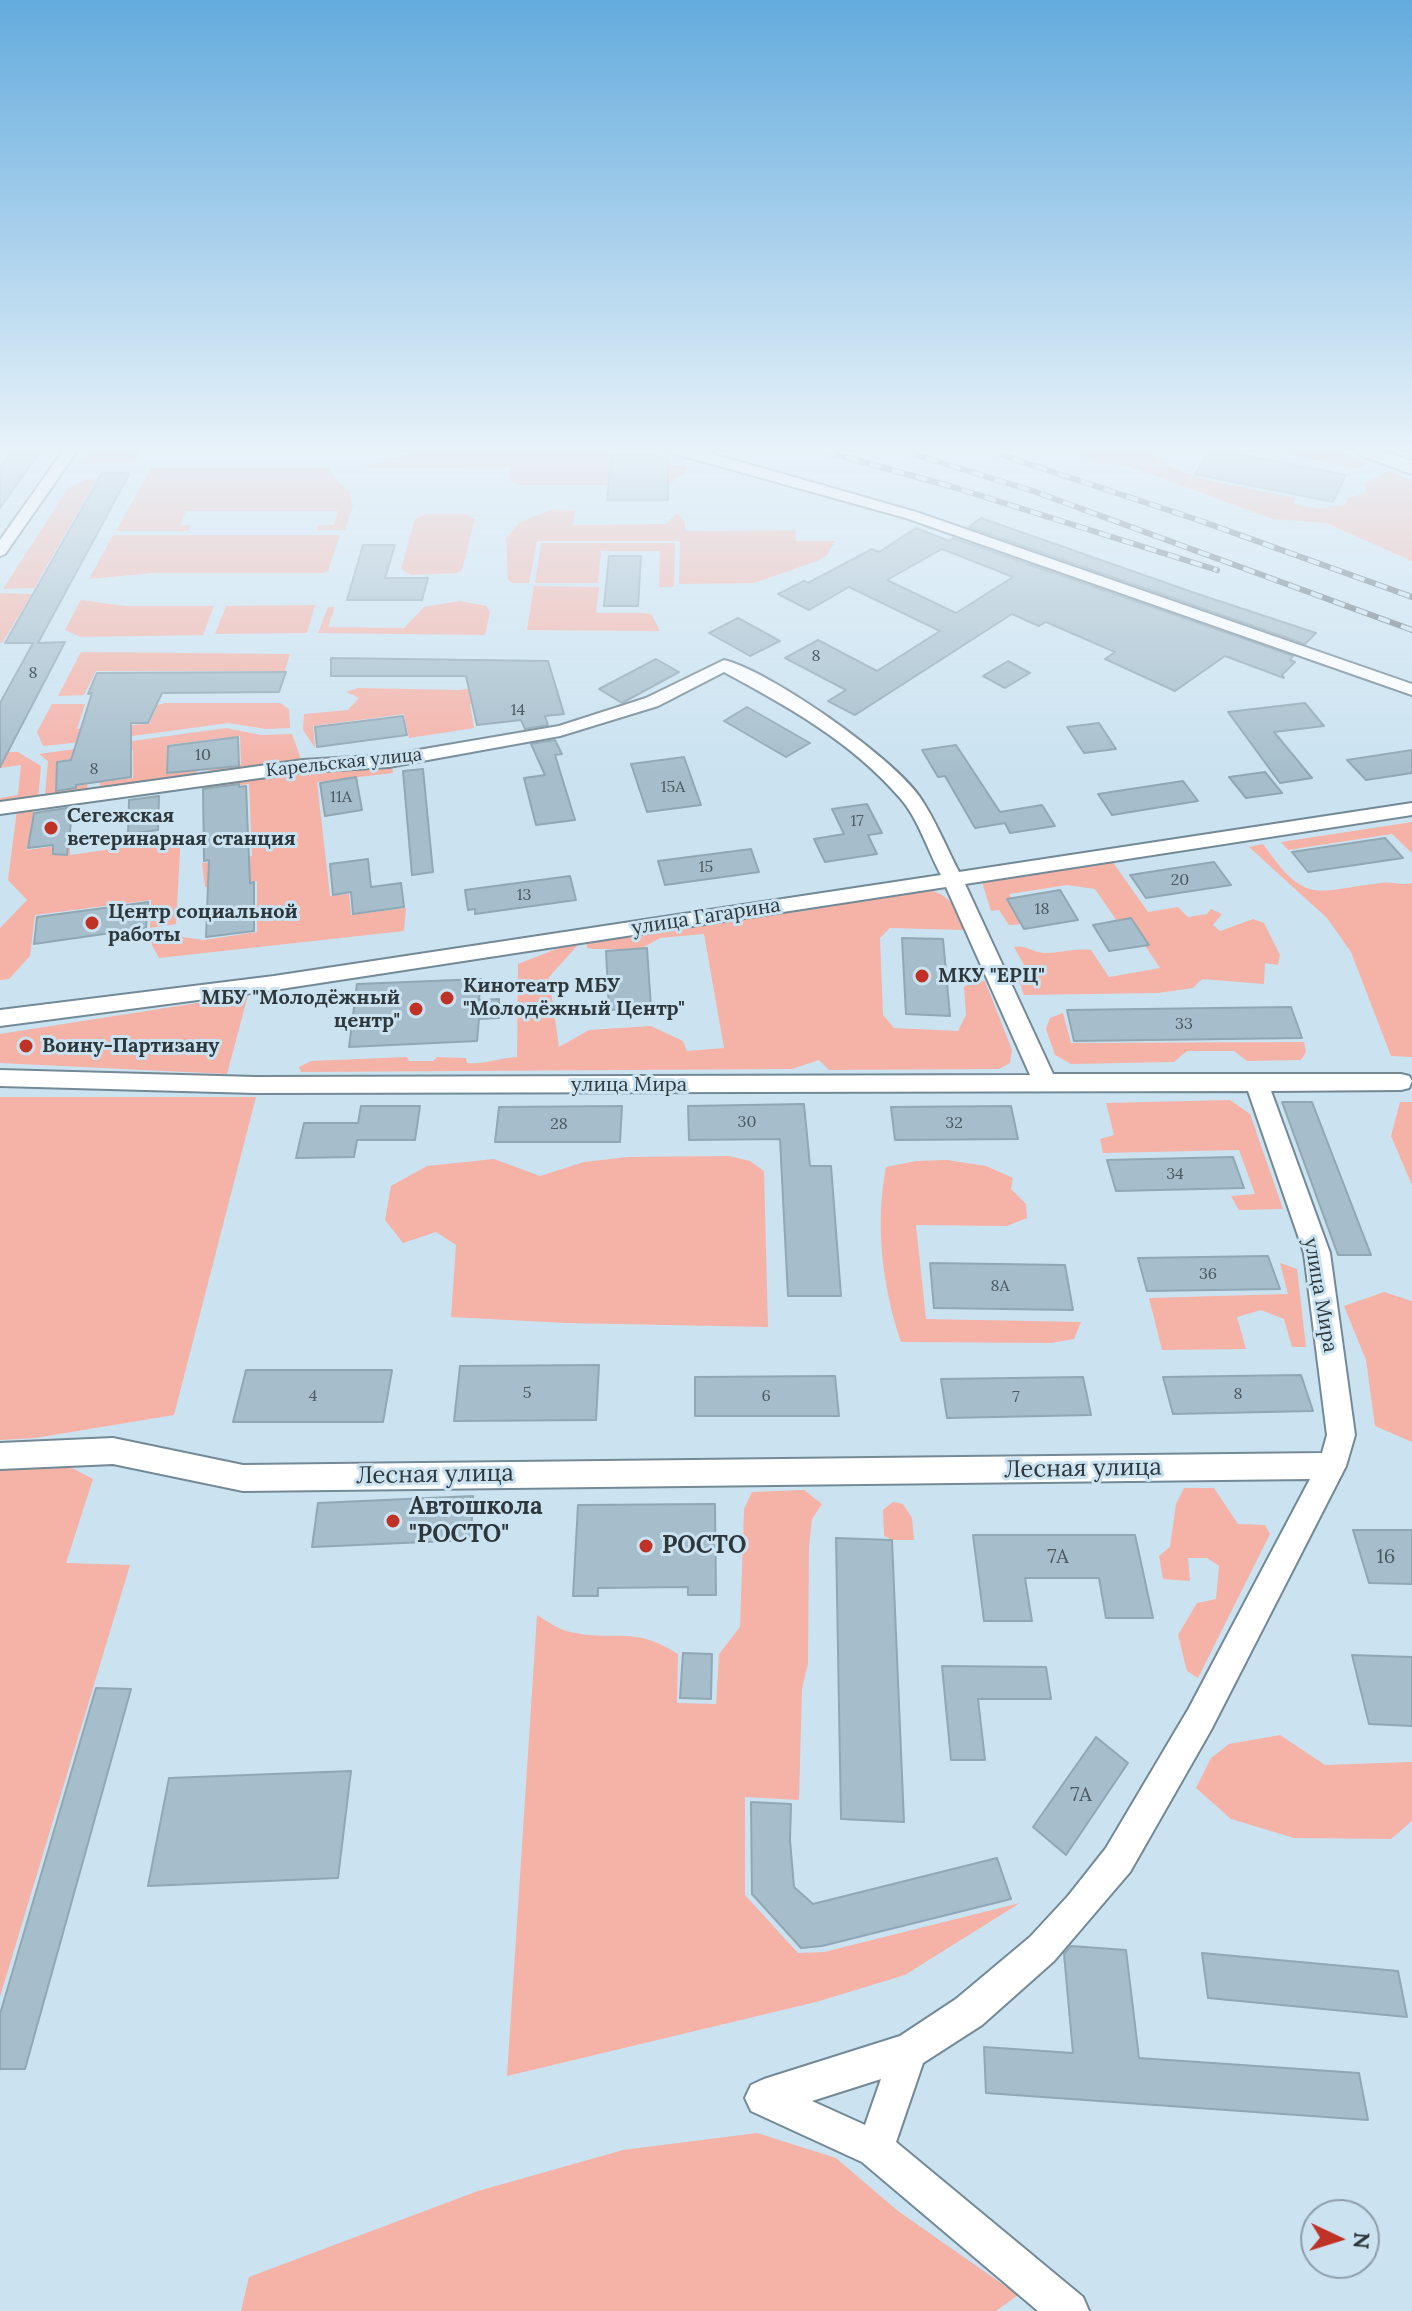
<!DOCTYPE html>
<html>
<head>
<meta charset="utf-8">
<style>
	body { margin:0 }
	#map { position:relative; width:1412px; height:2311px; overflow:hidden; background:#cbe3f1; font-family:Lora,serif }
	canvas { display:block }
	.north { position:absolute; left:1300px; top:2199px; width:80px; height:80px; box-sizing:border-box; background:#cbe3f1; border:2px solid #8c9ea9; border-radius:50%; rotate:94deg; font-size:22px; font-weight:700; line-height:32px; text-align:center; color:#2d373c }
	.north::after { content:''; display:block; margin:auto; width:28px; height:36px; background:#bf3225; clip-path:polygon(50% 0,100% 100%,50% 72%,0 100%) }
</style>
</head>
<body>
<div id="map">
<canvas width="1412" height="2311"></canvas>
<div class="north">N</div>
</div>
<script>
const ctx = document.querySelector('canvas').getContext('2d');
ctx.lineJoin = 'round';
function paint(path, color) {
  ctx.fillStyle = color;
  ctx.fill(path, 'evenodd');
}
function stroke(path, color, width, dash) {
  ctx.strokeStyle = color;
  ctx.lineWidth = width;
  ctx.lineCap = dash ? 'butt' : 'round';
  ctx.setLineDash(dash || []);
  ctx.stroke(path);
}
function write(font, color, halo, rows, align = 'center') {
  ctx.font = font + ' Lora,serif';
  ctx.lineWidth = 6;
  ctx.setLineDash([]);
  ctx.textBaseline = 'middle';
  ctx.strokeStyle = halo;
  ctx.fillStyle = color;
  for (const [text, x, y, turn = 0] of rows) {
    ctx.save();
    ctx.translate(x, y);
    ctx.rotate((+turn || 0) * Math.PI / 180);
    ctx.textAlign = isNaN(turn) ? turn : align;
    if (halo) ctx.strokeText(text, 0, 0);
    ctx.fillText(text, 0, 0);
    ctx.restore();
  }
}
const green = new Path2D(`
	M92 451H140L134 462 84 463Z
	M415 451H600L610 455 609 462 686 466 687 471 668 485H519L510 481 511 467 363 468Z
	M1068 451H1148C1165 477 1262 491 1295 498L1293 504 1319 509 1345 505 1348 498 1366 493 1365 483 1387 471 1412 480V561L1326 523 1273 519 1126 465 1099 463Z
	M1271 451H1338L1369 463 1358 468Z
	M151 468H329L339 483 350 491 353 506 345 530H317L319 525H334L338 511H186L180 525H191L188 531H116Z
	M88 479H97L34 588 3 589 68 488Z
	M551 510H575L573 525 666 524 677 513 685 522V530L689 531 795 530 796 541H835L827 555 817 561 754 583 679 584 680 541H537L529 583H512L508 579 506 538 520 522Z
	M426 514H465L475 519 462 570 457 573 411 575 401 569 415 519Z
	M113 535H340L328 571 322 573H152L89 579Z
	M541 543H675L674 587H659L660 551H601L598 583H535Z
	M534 586 599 587 596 613H645L652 615 660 631 527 630Z
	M0 593 32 594 2 643H0Z
	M81 600 125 606H214L203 635 81 637 65 630Z
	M460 601 486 606 490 612 485 635 318 633 328 607H335L328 627 404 628 424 607Z
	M315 605 307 633 215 634 226 606Z
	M81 652 290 654 285 671H96L84 695 58 696Z
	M498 685 499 700 470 704 474 728 409 738 404 714 313 726 315 748 303 730 304 714 348 710 359 698 346 692 358 688 459 690Z
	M165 703H280L289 709 290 728 266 729 228 723 125 737 129 725 149 724 158 705Z
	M52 704H85L77 729 113 727 110 739 43 746 37 732Z
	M226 728 261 735 292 734 301 759 209 773V768L241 764 240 736 167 745 166 774 196 770 197 775 100 790V782L133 778V750L57 761 55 789 87 784 88 792 45 796 48 761 39 754Z
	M0 752H18L41 766 38 799 0 804V798L18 795 21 765 0 768Z
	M390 754 393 773 317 782 330 896 349 894 351 915 406 908 404 931 159 958 145 932 204 940 257 932V881L205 887 202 863 252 856 249 784 203 790 201 784Z
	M34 808 27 850 70 844V855L126 847 127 836 181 833 176 924 150 928 151 900 35 915 30 956 9 979 0 980V928L27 900 8 880 17 810Z
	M1412 822V853L1392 834 1288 850 1281 842Z
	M1263 844C1307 906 1313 891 1381 883 1391 881 1402 886 1412 883V1057L1391 1056 1351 952 1327 918 1249 847Z
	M1110 858 1148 912 1178 907 1188 917 1207 914 1211 909 1222 914 1213 925 1220 931 1253 919 1264 923 1280 955 1278 965 1265 963 1264 984 1202 979 1193 988 1158 993 1024 995 1017 976 1032 979 1014 947C1025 944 1034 953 1045 953 1062 953 1073 948 1091 950L1109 977 1160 968 1134 929 1123 930 1095 889 1067 885 1009 894 1026 924 1009 925 999 910 991 911 982 882 988 877Z
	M924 889C950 893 956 908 965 930L890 928 880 938 883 1015 894 1028 958 1031 966 1015 964 987 971 982 985 981 1012 1050 1010 1063 999 1069 829 1070 819 1060 792 1069 301 1072 299 1067 311 1061 407 1057 409 1061H433L437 1057 466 1058 467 1063C482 1065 499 1058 517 1057L518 964 576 941 577 946 549 977 559 1047 589 1030 651 1026 683 1041 687 1051 724 1048 704 934 660 938 640 949H594L587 948 586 939Z
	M248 995 227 1074 0 1063V1034Z
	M1063 1013 1071 1043 1304 1042 1306 1052 1301 1060 1247 1061 1234 1051H1187L1174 1062 1071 1064 1055 1055 1046 1029 1050 1018Z
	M0 1097H256L174 1415 35 1438 0 1440Z
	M1230 1100 1250 1114 1283 1209 1239 1210 1231 1196 1255 1194 1239 1150 1103 1153 1100 1139 1114 1135 1106 1103Z
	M1400 1102H1412V1185L1391 1136Z
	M729 1156 750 1161 764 1171 768 1327 566 1323 451 1317 456 1245 436 1232 403 1243 385 1220 391 1186 427 1166 494 1159 540 1176 584 1162 628 1157Z
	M947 1160 986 1166 1013 1178 1011 1189 1026 1204 1027 1218 1007 1226 916 1225 926 1319 1081 1322 1074 1339 1051 1343 901 1342C882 1286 875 1224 886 1167L916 1161Z
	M1280 1263 1297 1269 1306 1347H1292L1284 1319 1261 1310 1237 1317 1246 1349 1162 1350 1149 1298 1288 1294Z
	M1384 1292 1412 1301V1442L1375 1426 1366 1360 1344 1306Z
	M57 1460 93 1479 66 1563 130 1565 0 1997V1463Z
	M1184 1488H1214L1238 1524 1265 1525 1270 1534 1198 1678 1187 1671 1178 1635 1197 1603 1216 1599 1219 1566 1207 1558H1188L1190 1581 1163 1579 1159 1556 1170 1547 1176 1504Z
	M804 1490 822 1504 812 1519 809 1547 808 1663 802 1689 799 1800 745 1797V1895L798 1953 824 1952 1020 1903 905 1975 816 2002 507 2076 537 1615C547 1621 559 1630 570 1632 616 1642 633 1625 678 1654L677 1703 716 1704 719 1654 740 1627 744 1509 752 1492Z
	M893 1502 903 1504 912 1518 914 1540H893L884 1536 883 1510Z
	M1280 1735 1325 1765 1412 1762V1821L1391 1839 1294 1838 1231 1819 1196 1788 1211 1758 1229 1744Z
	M757 2133 836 2158 898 2211 1018 2295 996 2311H241L249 2277 478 2191 623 2150Z`);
const building = new Path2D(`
	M1209 451H1224L1346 475 1333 502 1195 474Z
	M11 453H39L0 508V468Z
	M612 454H661L660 457H668V500H607Z
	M102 473H130L38 643 65 642 0 767V703L33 643H5Z
	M981 518 1198 594 1316 633 1305 644 969 527Z
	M916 528 949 541 953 538 1293 656 1290 660 1295 662 1282 675 1284 678 1225 656 1175 691 1105 659 1115 652 1046 622 1039 626 1012 614 855 715 828 701 846 690 785 658 818 640 877 671 940 631 849 587 809 610 778 594 804 581 808 583 872 549 879 552ZM942 549 1013 577 956 613 887 580Z
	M363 545H395L385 578H428L422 600H347Z
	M609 556H641L638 606H604Z
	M738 618 780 641 750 656 709 633Z
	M331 658 548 661 564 714 545 716 548 725 525 729 521 720 477 725 466 676H331Z
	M656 659 679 672 622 703 599 689Z
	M1008 661 1030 673 1005 688 983 676Z
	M286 672 279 692 162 693 148 723H131V777L76 785V788L56 791 57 762 71 760 92 693 88 694 97 673Z
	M1305 703 1324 726 1274 732 1312 778 1280 783 1228 712Z
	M747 707 810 743 786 757 724 721Z
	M403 716 407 735 317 747 315 727Z
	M1099 723 1116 749 1084 753 1067 727Z
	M238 737 239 766 167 773 168 746Z
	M555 740 562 754 555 755 575 820 536 825 524 778 545 775 531 744Z
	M956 745 1000 812 1042 805 1055 826 1010 833 1005 823 975 828 945 776 938 777 922 750Z
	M1412 750V773L1366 780 1347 760Z
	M684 757 701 805 647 812 631 764Z
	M423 769 433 872 412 875 403 771Z
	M1265 772 1282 793 1246 798 1229 777Z
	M356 777 362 810 325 816 320 783Z
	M1183 781 1198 801 1112 815 1098 794Z
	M239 784V787L246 786 250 883 254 882V931L206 937 209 860 204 861 203 789Z
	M159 796 158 830 128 834 129 800Z
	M867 804 882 833 868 835 877 854 825 862 814 839 844 834 832 809Z
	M73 807 67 855 53 854V845L28 848 34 813Z
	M1385 838 1403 858 1308 872 1292 852Z
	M751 849 759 872 665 885 658 861Z
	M368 859 371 887 401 883 404 907 353 914 351 892 333 895 330 864Z
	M1214 862 1231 885 1146 898 1130 875Z
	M570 876 576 900 475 914V909L468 910 465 890Z
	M1060 890 1078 920 1024 929 1007 899Z
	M148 902 146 928 34 944 37 917Z
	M1131 918 1149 945 1109 951 1093 925Z
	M902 938 943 939 950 1016 906 1014Z
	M647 948 651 1008 609 1010 606 951Z
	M481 979 479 1000 499 999V1018L479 1019 477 1041 349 1047 357 984Z
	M1291 1007 1302 1038 1074 1041 1067 1010Z
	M1282 1102H1312L1371 1255H1338Z
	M804 1104 810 1166H831L841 1296H788L780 1139 689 1140 688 1106Z
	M361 1106H420L415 1140H357L354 1157 296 1158 304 1123H358Z
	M622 1106 620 1142H495L499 1107Z
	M1011 1106 1018 1139 895 1140 891 1107Z
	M1233 1157 1244 1188 1116 1191 1107 1160Z
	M1268 1256 1280 1289 1147 1291 1138 1258Z
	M930 1263 1065 1265 1073 1310 934 1308Z
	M599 1365 596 1420 454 1421 460 1366Z
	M246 1370H392L383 1422H233Z
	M1301 1375 1313 1411 1173 1414 1163 1377Z
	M835 1376 839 1416H695V1377Z
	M1083 1377 1091 1415 947 1418 941 1379Z
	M473 1496 471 1540 312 1547 318 1503Z
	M715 1504 716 1595H688V1587L598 1588V1596H573L578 1505Z
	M1353 1530H1412V1584L1369 1583Z
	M973 1535H1135L1153 1618H1106L1099 1578H1025L1032 1621H984Z
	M836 1538 892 1540 904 1822 841 1819Z
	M683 1653 712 1654 711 1699 680 1698Z
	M1352 1655 1412 1657V1726L1369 1724Z
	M942 1666 1046 1667 1051 1699H978L985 1760H951Z
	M96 1688 131 1689 25 2069H0V2014Z
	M1096 1737 1128 1763 1066 1855 1033 1827Z
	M351 1771 338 1878 148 1886 169 1778Z
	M751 1802 791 1804 790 1840 794 1887 813 1904 997 1858 1011 1899 822 1946 801 1948 752 1894Z
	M1071 1946 1126 1950 1139 2058 1359 2073 1368 2120 986 2093 984 2047 1073 2053 1064 1954Z
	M1202 1953 1398 1971 1407 2017 1208 1998Z`);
const street = new Path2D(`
	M63 451H77L5 554 0 556V540Z
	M665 451 706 452 916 512 1412 684V695L906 518Z
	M724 660C770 671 892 757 919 796 935 819 946 847 959 872L1412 803V815L965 884 1053 1074H1401L1409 1076 1412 1081 1409 1088 1401 1090 1271 1091 1330 1253 1355 1435 1346 1466 1211 1730 1130 1872 1054 1961 982 2025 923 2063 896 2142 1083 2297 1089 2311H1038L862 2162 751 2111 745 2098 751 2085 764 2079 900 2036 956 1999 1030 1937 1068 1896 1106 1848 1189 1708 1310 1479 243 1491 113 1464 0 1469V1443L113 1438 243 1465 1322 1453 1327 1435 1304 1253 1248 1091 255 1093 0 1086V1070L255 1077 1030 1075 946 887 274 990 0 1026V1010L274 976 941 875C928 851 918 818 900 798 852 742 787 706 724 672L658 706 560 736 389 767 303 772 0 814V802L303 760 389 755 559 726 646 698ZM881 2079 865 2125 812 2101Z`);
const secondary = new Path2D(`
	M1357 451H1384L1412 461V474L1360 455Z`);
const rail = new Path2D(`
	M823 451 953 487 1217 570
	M903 451 1033 491 1412 630
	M990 451 1201 521 1412 597`);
const markers = [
	[51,828,8,"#bf3225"],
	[92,923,8,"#bf3225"],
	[922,976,8,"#bf3225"],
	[447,998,8,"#bf3225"],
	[416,1009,8,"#bf3225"],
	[26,1046,8,"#bf3225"],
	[393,1521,8,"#bf3225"],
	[646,1546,8,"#bf3225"]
];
const numberNames = [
	["8",816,656],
	["8",33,673],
	["14",518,710],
	["10",203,755],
	["8",94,769],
	["15А",673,787],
	["11А",341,797],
	["17",857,821],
	["15",706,867],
	["20",1180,880],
	["13",524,895],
	["18",1042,909],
	["33",1184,1024],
	["30",747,1122],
	["32",954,1123],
	["28",559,1124],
	["34",1175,1174],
	["36",1208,1274],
	["8А",1000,1286],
	["5",527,1393],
	["8",1238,1394],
	["4",313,1396],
	["6",766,1396],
	["7",1016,1397]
];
const farStreetnames = [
	["Карельская улица",344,763,-6]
];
const poiNames = [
	["Сегежская",67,816],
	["ветеринарная станция",67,839],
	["Центр социальной",108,912],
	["работы",108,935],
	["МКУ \"ЕРЦ\"",938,976],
	["Кинотеатр МБУ",463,986],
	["\"Молодёжный Центр\"",463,1009],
	["МБУ \"Молодёжный",400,998,"right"],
	["центр\"",400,1021,"right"],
	["Воину-Партизану",42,1046]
];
const streetNames = [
	["улица Гагарина",706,917,-9],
	["улица Мира",629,1085],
	["улица Мира",1320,1295,80]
];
const nearNumbernames = [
	["7А",1058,1557],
	["16",1386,1557],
	["7А",1081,1795]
];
const nearStreetnames = [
	["Лесная улица",1083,1469,-1],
	["Лесная улица",435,1475,-1]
];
const nearPoinames = [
	["Автошкола",409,1507],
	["\"РОСТО\"",409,1535],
	["РОСТО",662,1546]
];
paint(green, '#f5b2a7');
paint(building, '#a6becb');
stroke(building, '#90a7b4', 2);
stroke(street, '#738996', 4);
stroke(secondary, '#738996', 4);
paint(street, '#fff');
paint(secondary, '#fff');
stroke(rail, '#687780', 6);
stroke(rail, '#cbe3f1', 4, [12]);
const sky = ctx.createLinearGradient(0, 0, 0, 774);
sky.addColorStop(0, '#63abdd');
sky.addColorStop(0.58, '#e8f2f9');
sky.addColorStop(1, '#e8f2f900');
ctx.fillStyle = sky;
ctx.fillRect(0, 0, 1412, 774);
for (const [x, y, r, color] of markers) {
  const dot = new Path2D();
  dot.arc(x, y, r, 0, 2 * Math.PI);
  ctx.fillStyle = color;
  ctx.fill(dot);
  stroke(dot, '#cbe3f1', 3);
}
write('16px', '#4b5960', null, numberNames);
write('18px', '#2d373c', '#cbe3f1', farStreetnames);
write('bold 20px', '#2d373c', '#cbe3f1', poiNames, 'left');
write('20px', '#2d373c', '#cbe3f1', streetNames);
write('20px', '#4b5960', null, nearNumbernames);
write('24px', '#2d373c', '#cbe3f1', nearStreetnames);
write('bold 24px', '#2d373c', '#cbe3f1', nearPoinames, 'left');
</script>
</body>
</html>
